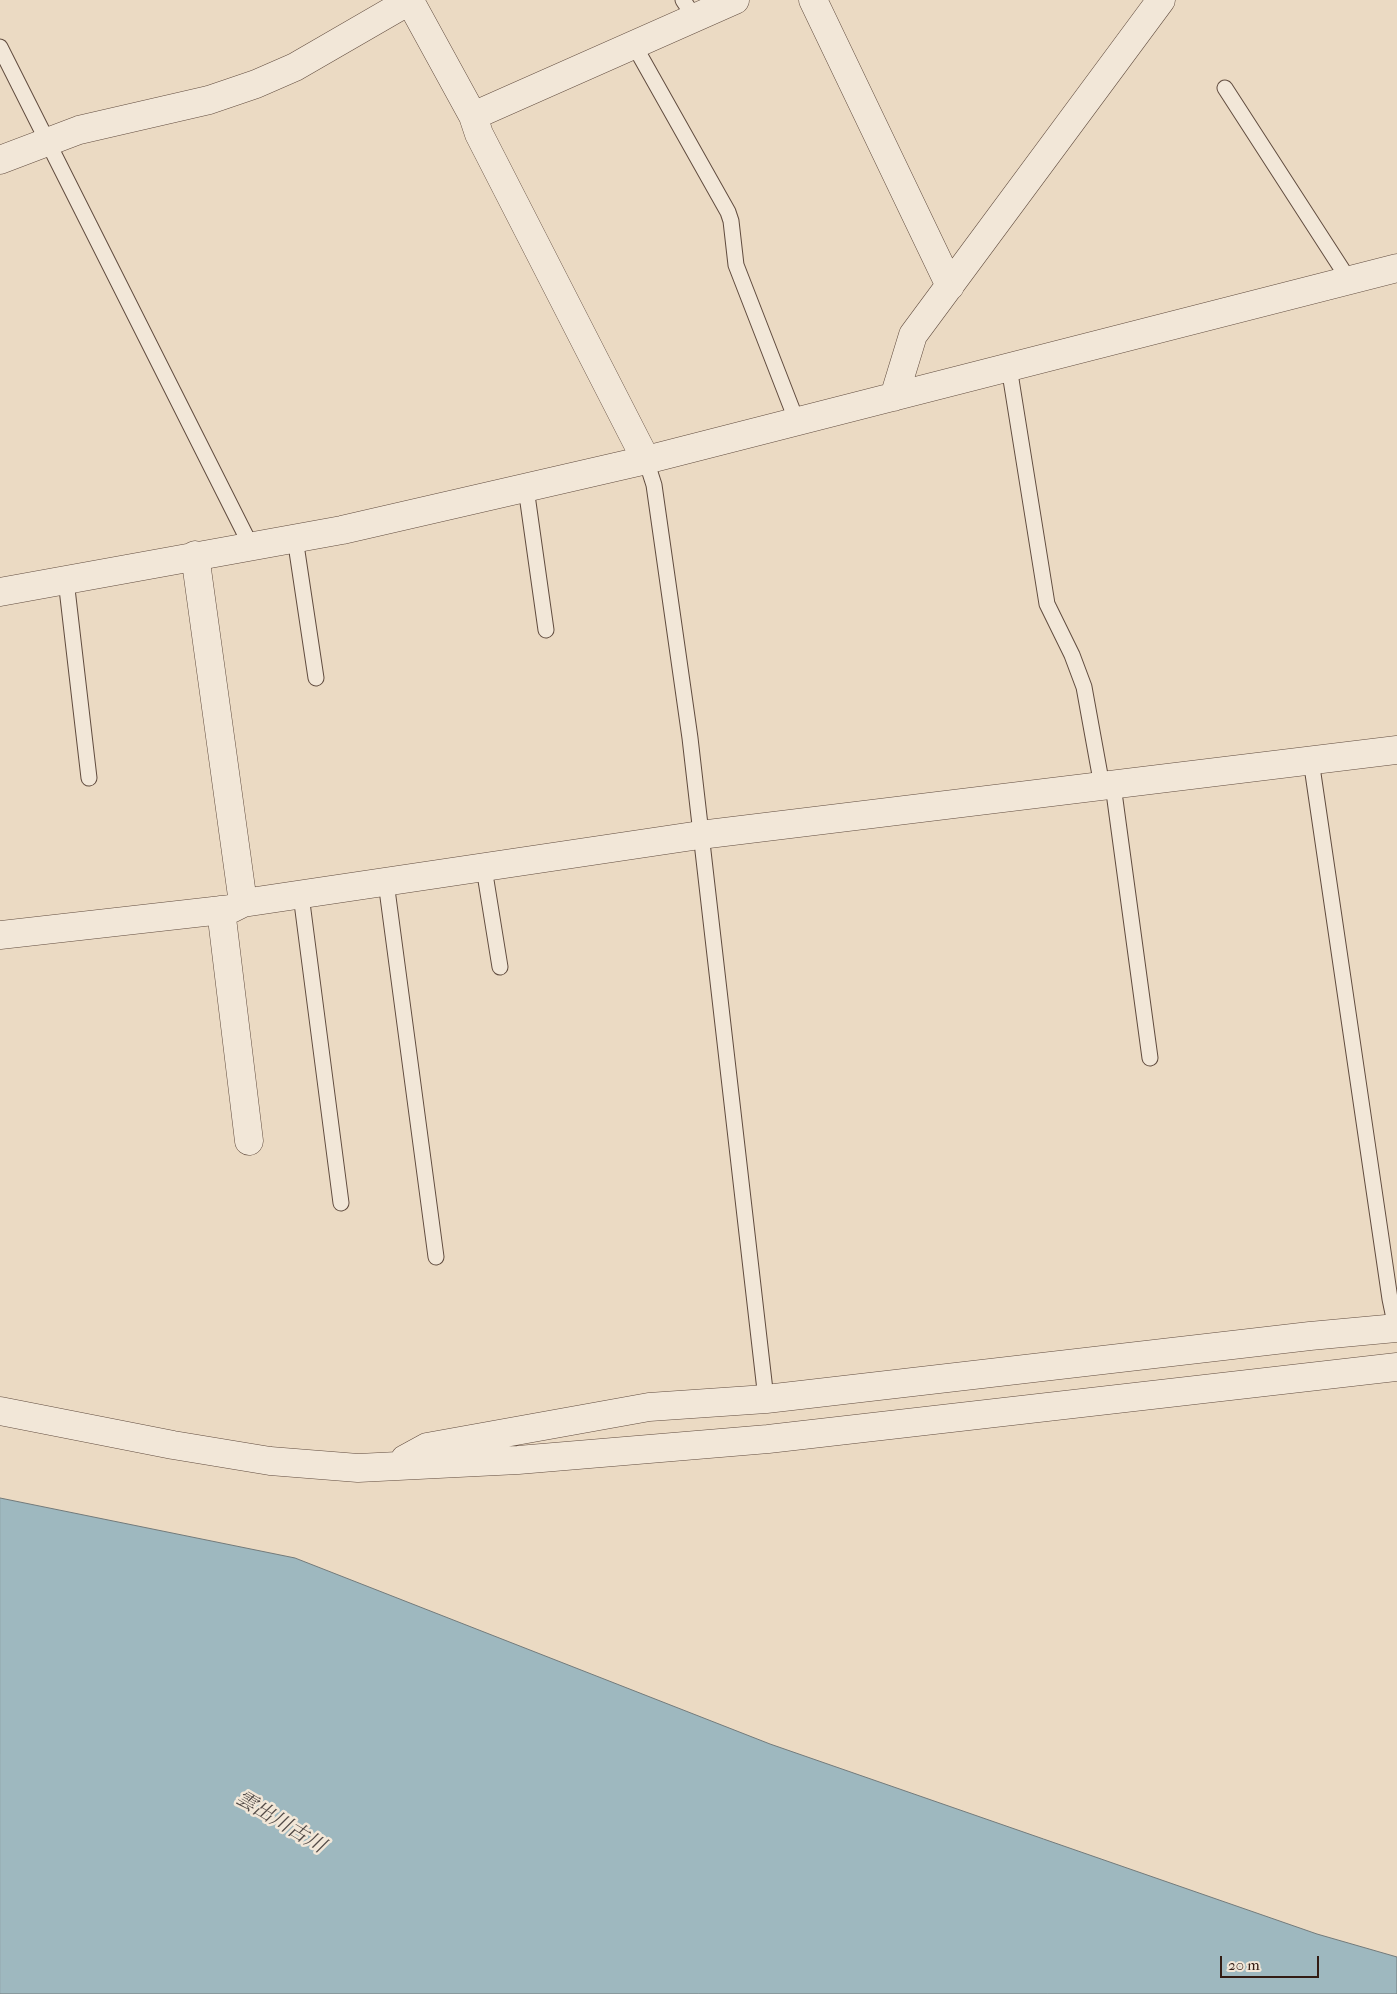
<!DOCTYPE html>
<html>
<head>
<meta charset="utf-8">
<style>
	body { margin:0 }
	#map { position:relative; width:1397px; height:1994px; overflow:hidden; background:#ebdac3; font-family:"IM FELL French Canon",serif }
	canvas { display:block }
	.scale { position:absolute; left:1220px; top:1956px; width:99px; height:22px; box-sizing:border-box; border:2px solid #331c13; border-top:0; padding-left:6px; font-size:15px; line-height:18px; white-space:nowrap; color:#331c13; -webkit-text-stroke:4px #f2e7d8; paint-order:stroke }
</style>
</head>
<body>
<div id="map">
<canvas width="1397" height="1994"></canvas>
<div class="scale">20 m</div>
</div>
<script>
const ctx = document.querySelector('canvas').getContext('2d');
ctx.lineJoin = 'round';
function paint(path, color) {
  ctx.fillStyle = color;
  ctx.fill(path, 'evenodd');
}
function stroke(path, color, width, dash) {
  ctx.strokeStyle = color;
  ctx.lineWidth = width;
  ctx.lineCap = dash ? 'butt' : 'round';
  ctx.setLineDash(dash || []);
  ctx.stroke(path);
}
function write(font, color, halo, rows, align = 'center') {
  ctx.font = font + ' "IM FELL French Canon","Noto Serif JP",serif';
  ctx.lineWidth = 5;
  ctx.setLineDash([]);
  ctx.textBaseline = 'middle';
  ctx.strokeStyle = halo;
  ctx.fillStyle = color;
  for (const [text, x, y, turn = 0] of rows) {
    ctx.save();
    ctx.translate(x, y);
    ctx.rotate((+turn || 0) * Math.PI / 180);
    ctx.textAlign = isNaN(turn) ? turn : align;
    if (halo) ctx.strokeText(text, 0, 0);
    ctx.fillText(text, 0, 0);
    ctx.restore();
  }
}
const water = new Path2D(`
	M0 1498 295 1558 770 1744 1317 1934 1397 1957V1994H0Z`);
const lane = new Path2D(`
	M683 0 695 18
	M634 45 728 212 731 221 736 265 797 422
	M0 47 251 546
	M1225 88 1349 280
	M1009 367 1047 604 1072 655 1084 687 1102 786
	M646 460 654 485 690 738 766 1399
	M526 488 546 630
	M295 538 316 678
	M66 580 89 778
	M1311 760 1390 1299 1396 1328
	M1113 785 1150 1058
	M484 868 500 967
	M386 882 436 1257
	M301 895 341 1203`);
const street = new Path2D(`
	M813 0 950 286
	M410 1 473 116 479 134 646 460
	M473 116 735 0
	M0 160 79 130 209 100 256 84 295 67 411 0
	M894 397 913 335 1161 0
	M195 555 243 903
	M0 592 342 530 646 460 1397 268
	M221 910 249 1141
	M0 935 231 909 243 903 700 835 1397 750
	M0 1411 173 1445 270 1461 358 1468 518 1460 768 1439 1397 1367
	M405 1459 427 1447 649 1407 766 1399 1310 1336 1397 1328`);
const waterNames = [
	["雲出川古川",280,1823,31]
];
paint(water, '#9eb8bf');
stroke(water, '#737a7a', 1);
stroke(lane, '#614c3f', 17);
stroke(street, '#614c3f', 29);
stroke(lane, '#f2e7d8', 15);
stroke(street, '#f2e7d8', 28);
write('italic 20px', '#534b47', '#f2e7d8', waterNames);
</script>
</body>
</html>
